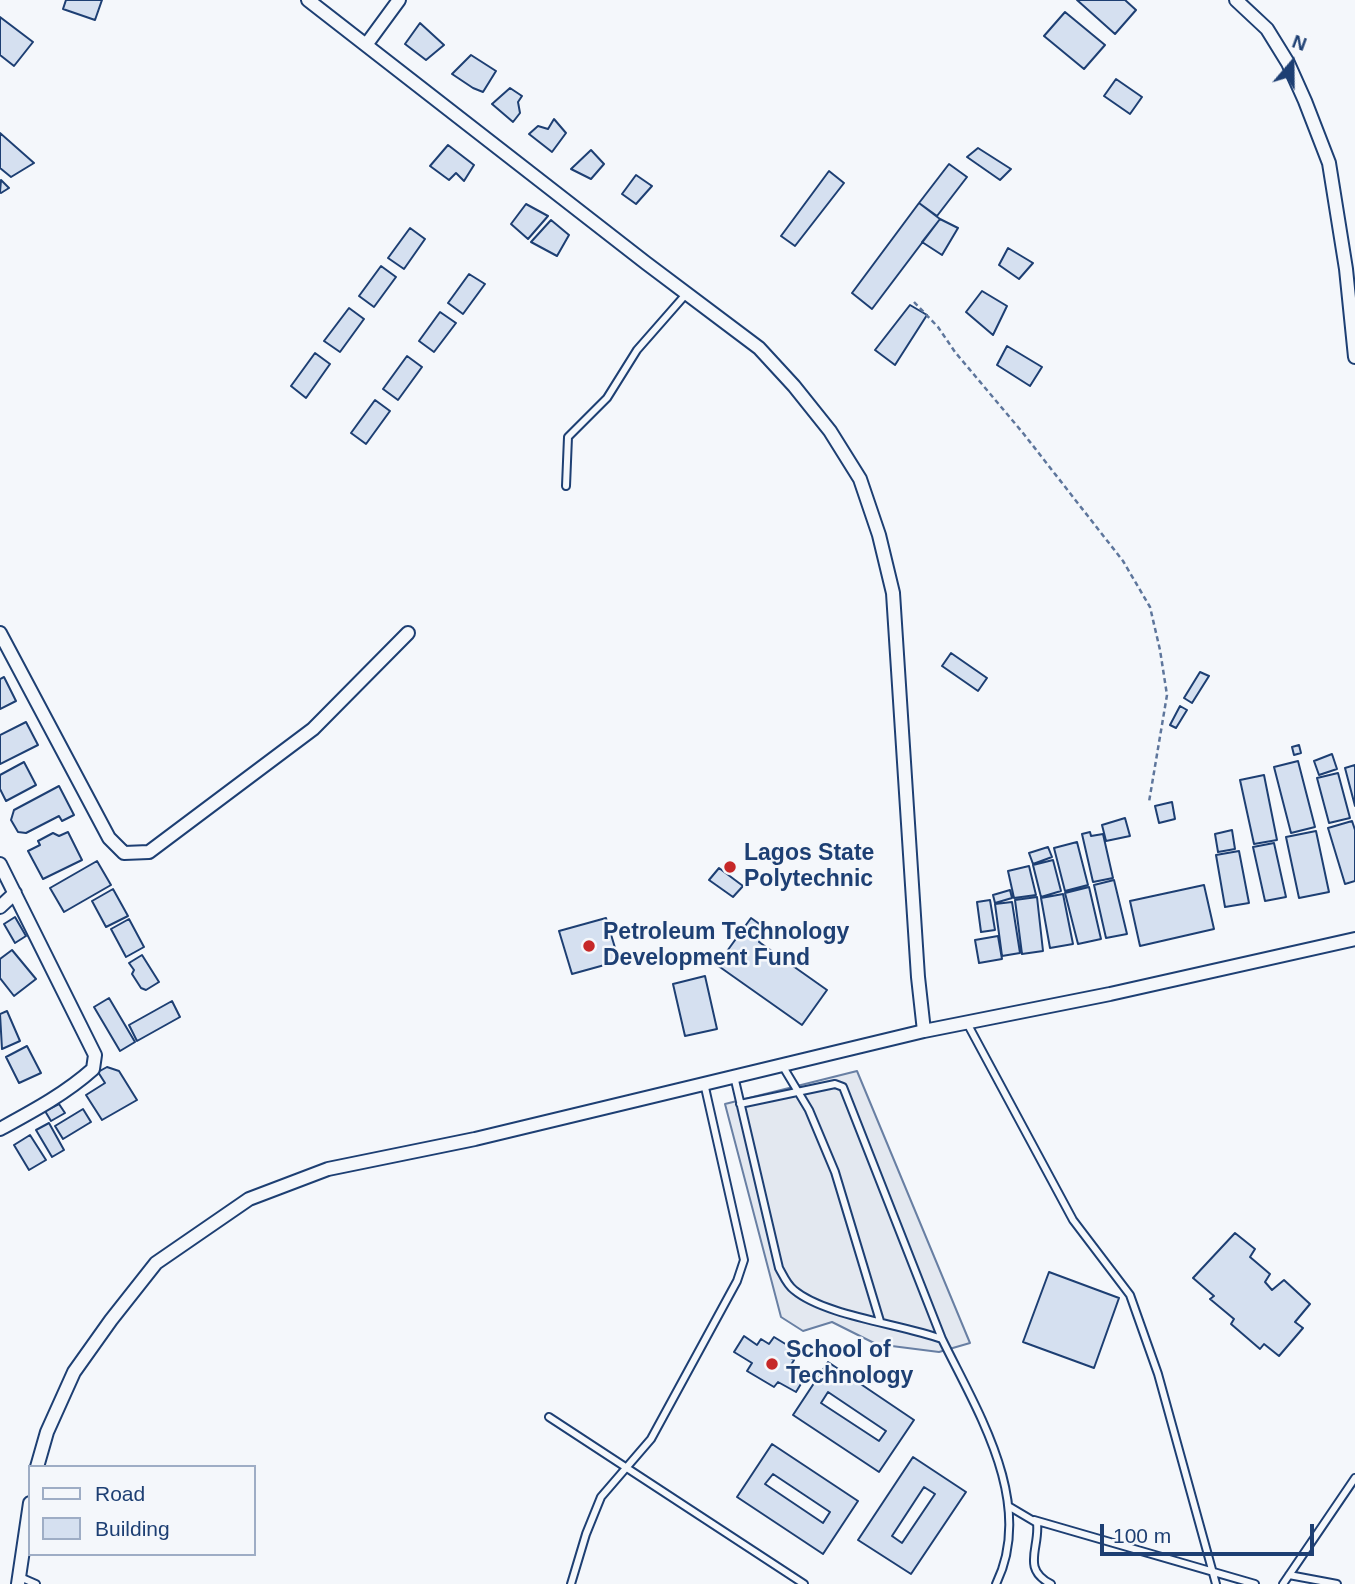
<!DOCTYPE html>
<html>
<head>
<meta charset="utf-8">
<style>
	body { margin:0 }
	#map { position:relative; width:1355px; height:1584px; overflow:hidden; background:#f4f7fb; font-family:Helvetica,sans-serif }
	canvas { display:block }
	.legend { position:absolute; left:28px; top:1465px; width:228px; height:91px; box-sizing:border-box; background:#f4f7fb; border:2px solid #9eadc5; margin:0; padding:9px 12px; list-style:none; font-size:21px; color:#1d3f73 }
	.legend li { display:flex; align-items:center; gap:14px; height:35px }
	.legend b { width:35px; border:2px solid #9eadc5 }
	.north { position:absolute; left:1257px; top:28px; width:70px; height:70px; -webkit-text-stroke:5px #f4f7fb; paint-order:stroke; rotate:20deg; font-size:19px; font-weight:700; line-height:28px; text-align:center; color:#1d3f73 }
	.north::after { content:''; display:block; margin:auto; width:24px; height:32px; background:#1d3f73; clip-path:polygon(50% 0,100% 100%,50% 72%,0 100%) }
	.scale { position:absolute; left:1100px; top:1524px; width:214px; height:32px; box-sizing:border-box; border:4px solid #1d3f73; border-top:0; padding-left:9px; font-size:21px; line-height:24px; white-space:nowrap; color:#1d3f73; -webkit-text-stroke:5px #f4f7fb; paint-order:stroke }
</style>
</head>
<body>
<div id="map">
<canvas width="1355" height="1584"></canvas>
<ul class="legend">
<li><b style="height:9px;background:#f4f7fb"></b>Road</li>
<li><b style="height:19px;background:#d5e0f0"></b>Building</li>
</ul>
<div class="north">N</div>
<div class="scale">100 m</div>
</div>
<script>
const ctx = document.querySelector('canvas').getContext('2d');
ctx.lineJoin = 'round';
function paint(path, color) {
  ctx.fillStyle = color;
  ctx.fill(path, 'evenodd');
}
function stroke(path, color, width, dash) {
  ctx.strokeStyle = color;
  ctx.lineWidth = width;
  ctx.lineCap = dash ? 'butt' : 'round';
  ctx.setLineDash(dash || []);
  ctx.stroke(path);
}
function write(font, color, halo, rows, align = 'center') {
  ctx.font = font + ' Helvetica,sans-serif';
  ctx.lineWidth = 5;
  ctx.setLineDash([]);
  ctx.textBaseline = 'middle';
  ctx.strokeStyle = halo;
  ctx.fillStyle = color;
  for (const [text, x, y, turn = 0] of rows) {
    ctx.save();
    ctx.translate(x, y);
    ctx.rotate((+turn || 0) * Math.PI / 180);
    ctx.textAlign = isNaN(turn) ? turn : align;
    if (halo) ctx.strokeText(text, 0, 0);
    ctx.fillText(text, 0, 0);
    ctx.restore();
  }
}
const parking = new Path2D(`
	M857 1071 970 1343 939 1352 876 1344 832 1322 803 1331 781 1317 725 1104Z`);
const building = new Path2D(`
	M66 0H102L95 20 63 9Z
	M1077 0H1125L1136 10 1115 34Z
	M1065 12 1105 45 1084 69 1044 36Z
	M0 17 33 42 14 66 0 55Z
	M420 23 444 45 426 60 405 44Z
	M471 55 496 71 483 92 473 88 452 74Z
	M1116 79 1142 97 1130 114 1104 96Z
	M510 88 522 96 518 102 520 113 513 122 492 104Z
	M554 119 566 133 552 152 529 134 538 126 548 129Z
	M0 133 34 163 11 177 0 168Z
	M448 145 474 165 464 181 456 173 449 180 430 166Z
	M978 148 1011 169 1000 180 967 157Z
	M591 150 604 164 591 179 571 169Z
	M949 164 967 177 937 216 919 203Z
	M829 171 844 183 795 246 781 236Z
	M636 175 652 186 636 204 622 194Z
	M1 180 9 188 1 193 0 192Z
	M919 203 940 219 872 309 852 293Z
	M526 204 548 216 528 239 511 224Z
	M940 219 958 228 942 255 922 242Z
	M551 220 569 235 557 256 531 242Z
	M410 228 425 239 404 269 388 258Z
	M1008 248 1033 263 1019 279 999 265Z
	M381 266 396 277 374 307 359 296Z
	M469 274 485 284 463 314 448 303Z
	M982 291 1007 306 993 335 966 312Z
	M910 305 927 315 895 365 875 350Z
	M349 308 364 319 340 352 324 341Z
	M440 312 456 323 434 352 419 341Z
	M1007 346 1042 367 1030 386 997 365Z
	M315 353 330 364 306 398 291 386Z
	M407 356 422 367 398 400 383 389Z
	M375 400 390 411 366 444 351 433Z
	M951 653 987 678 978 691 942 666Z
	M1200 672 1209 676 1192 703 1184 698Z
	M4 677 16 701 0 709V679Z
	M1180 706 1187 710 1176 728 1170 725Z
	M26 722 38 745 0 764V735Z
	M1299 745 1301 753 1294 755 1292 747Z
	M1332 754 1337 769 1319 775 1314 761Z
	M1298 761 1315 827 1291 833 1274 767Z
	M24 762 36 785 6 801 0 789V775Z
	M1355 765V806L1345 768Z
	M1338 773 1350 818 1329 823 1317 778Z
	M1264 775 1277 840 1254 844 1240 780Z
	M59 786 74 815 62 821 59 816 26 833 18 832 11 820 14 810Z
	M1172 802 1175 819 1159 823 1155 806Z
	M1125 818 1130 836 1106 841 1102 825Z
	M1352 821 1355 830V881L1345 884 1328 828Z
	M1232 830 1235 849 1218 852 1215 834Z
	M1316 831 1329 892 1299 898 1286 837Z
	M68 832 82 860 43 879 28 851 40 845 38 841 53 833 59 836Z
	M1090 832 1091 836 1103 834 1113 878 1093 882 1082 834Z
	M1077 842 1088 885 1065 891 1054 848Z
	M1274 843 1286 897 1265 901 1253 847Z
	M1048 847 1052 857 1033 864 1029 853Z
	M1239 851 1249 903 1225 907 1216 855Z
	M1053 860 1061 891 1041 897 1033 865Z
	M97 861 111 885 64 912 50 888Z
	M1029 866 1036 895 1014 898 1008 871Z
	M719 868 743 886 733 897 709 880Z
	M1114 880 1127 934 1106 938 1094 885Z
	M1204 885 1214 929 1140 946 1130 901Z
	M1089 887 1101 939 1078 944 1065 893Z
	M113 889 128 916 106 927 92 901Z
	M1010 890 1012 898 995 903 993 895Z
	M1063 894 1073 944 1050 948 1041 898Z
	M1037 897 1043 951 1022 954 1015 900Z
	M990 900 995 930 981 932 977 902Z
	M1012 902 1020 953 1002 956 995 904Z
	M15 917 26 936 15 943 4 924Z
	M606 918 619 961 572 974 559 931Z
	M751 918 768 930 759 942 827 990 802 1025 717 965Z
	M129 919 144 947 126 957 111 929Z
	M998 936 1002 959 979 963 975 940Z
	M12 950 36 979 14 996 0 978V959Z
	M142 955 159 982 146 990 141 988 132 974 134 970 129 963Z
	M705 976 717 1029 685 1036 673 984Z
	M109 998 135 1042 120 1051 94 1007Z
	M172 1001 180 1017 137 1041 129 1025Z
	M7 1011 20 1041 2 1049 0 1014Z
	M27 1046 41 1073 19 1083 6 1057Z
	M107 1067 119 1071 137 1100 102 1120 86 1095 105 1083 98 1072Z
	M59 1104 65 1113 51 1121 45 1111Z
	M83 1109 91 1122 63 1139 55 1126Z
	M49 1123 64 1150 52 1157 36 1130Z
	M30 1135 46 1160 29 1170 14 1145Z
	M1235 1233 1255 1249 1250 1257 1270 1274 1265 1282 1272 1290 1284 1280 1310 1304 1295 1322 1303 1328 1279 1356 1264 1344 1260 1349 1231 1324 1234 1319 1210 1299 1214 1296 1193 1278Z
	M1049 1272 1119 1298 1094 1368 1023 1342Z
	M744 1336 757 1345 761 1339 769 1344 774 1337 792 1348 787 1356 794 1360 791 1365 807 1374 796 1392 778 1382 774 1387 747 1371 752 1363 734 1352Z
	M828 1362 914 1420 879 1472 793 1415ZM828 1392 886 1431 879 1441 821 1403Z
	M772 1444 858 1501 823 1554 737 1497ZM773 1474 830 1512 823 1523 765 1484Z
	M913 1457 966 1492 911 1574 858 1540ZM924 1487 935 1494 902 1543 892 1536Z`);
const path = new Path2D(`
	M914 302 938 327 955 352 1023 433 1123 561 1150 607 1160 650 1167 695 1149 802`);
const service = new Path2D(`
	M566 486 568 437 607 398 637 350 687 293
	M967 1023 1073 1220 1130 1295 1158 1374 1216 1584
	M782 1065 809 1110 835 1172 880 1321
	M734 1076 779 1268C783 1275 787 1285 794 1290 825 1316 901 1324 942 1339 977 1411 1036 1503 996 1584
	M740 1104 835 1084 843 1087 942 1339
	M549 1417 804 1584
	M1010 1507 1037 1523C1040 1548 1021 1569 1051 1584
	M1034 1520 1255 1584
	M1289 1575 1337 1584
	M20 1577 36 1584
	M571 1584 586 1534 601 1497 651 1439 737 1281 744 1260 704 1083
	M1283 1584 1355 1478`);
const minor = new Path2D(`
	M308 0 646 263 759 348 794 386 830 431 860 479 879 535 893 593 918 977 924 1031
	M1236 0 1267 29 1288 63 1305 101 1329 163 1346 269 1355 357
	M366 45 399 0
	M0 633 109 838 124 853 149 852 313 729 408 633
	M0 864 95 1055 93 1069C65 1094 33 1111 0 1129
	M0 907 15 893
	M37 1467 47 1432 74 1372 111 1320 156 1263 249 1199 328 1169 475 1139 924 1031 1110 994 1355 939
	M18 1584 30 1503`);
const markers = [
	[730,867,7,"#c62828"],
	[589,946,7,"#c62828"],
	[772,1364,7,"#c62828"]
];
const poiNames = [
	["Lagos State",744,854],
	["Polytechnic",744,880],
	["Petroleum Technology",603,933],
	["Development Fund",603,959],
	["School of",786,1351],
	["Technology",786,1377]
];
paint(parking, '#e3e8f0');
stroke(parking, '#687fa3', 2);
paint(building, '#d5e0f0');
stroke(building, '#1d3f73', 2);
stroke(service, '#1d3f73', 10);
stroke(minor, '#1d3f73', 16);
stroke(path, '#5e769c', 2.5, [5, 3.5]);
stroke(service, '#f4f7fb', 6);
stroke(minor, '#f4f7fb', 12);
for (const [x, y, r, color] of markers) {
  const dot = new Path2D();
  dot.arc(x, y, r, 0, 2 * Math.PI);
  ctx.fillStyle = color;
  ctx.fill(dot);
  stroke(dot, '#f4f7fb', 2.5);
}
write('bold 23px', '#1d3f73', '#f4f7fb', poiNames, 'left');
</script>
</body>
</html>
